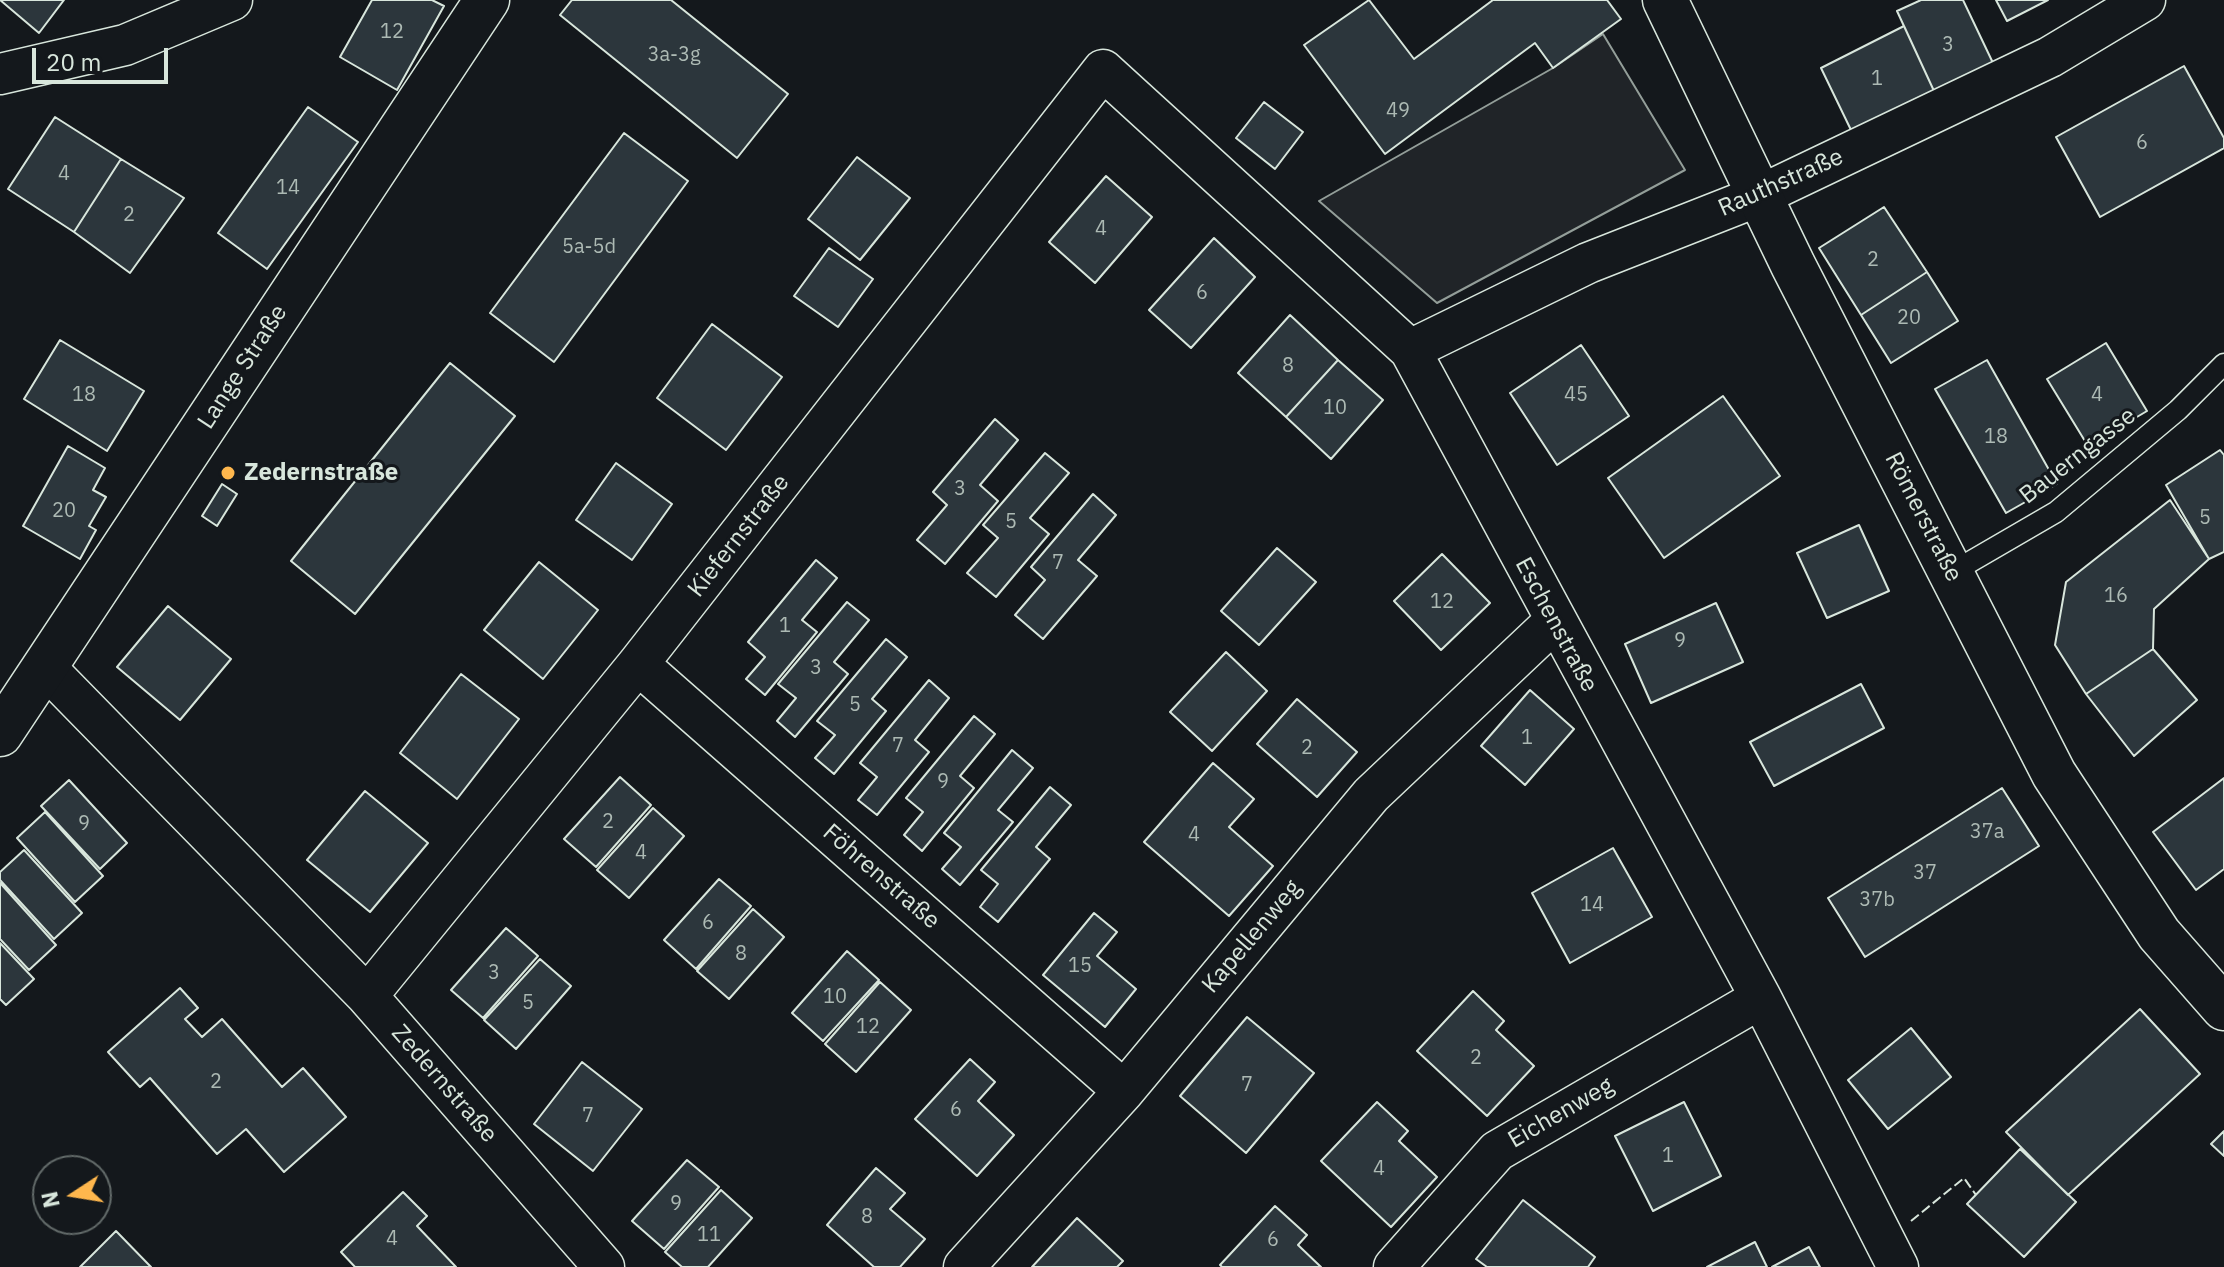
<!DOCTYPE html>
<html>
<head>
<meta charset="utf-8">
<style>
	body { margin:0 }
	#map { position:relative; width:2224px; height:1267px; overflow:hidden; background:#14181c; font-family:"IBM Plex Sans",sans-serif }
	canvas { display:block }
	.north { position:absolute; left:32px; top:1155px; width:80px; height:80px; box-sizing:border-box; background:#14181c; border:2px solid #626a69; border-radius:50%; rotate:258deg; font-size:22px; font-weight:700; line-height:32px; text-align:center; color:#d8e6dc }
	.north::after { content:''; display:block; margin:auto; width:28px; height:36px; background:#ffb74d; clip-path:polygon(50% 0,100% 100%,50% 72%,0 100%) }
	.scale { position:absolute; left:32px; top:48px; width:136px; height:36px; box-sizing:border-box; border:4px solid #d8e6dc; border-top:0; padding-left:10px; font-size:24px; line-height:28px; white-space:nowrap; color:#d8e6dc; -webkit-text-stroke:6px #14181c; paint-order:stroke }
</style>
</head>
<body>
<div id="map">
<canvas width="2224" height="1267"></canvas>
<div class="north">N</div>
<div class="scale">20 m</div>
</div>
<script>
const ctx = document.querySelector('canvas').getContext('2d');
ctx.lineJoin = 'round';
function paint(path, color) {
  ctx.fillStyle = color;
  ctx.fill(path, 'evenodd');
}
function stroke(path, color, width, dash) {
  ctx.strokeStyle = color;
  ctx.lineWidth = width;
  ctx.lineCap = dash ? 'butt' : 'round';
  ctx.setLineDash(dash || []);
  ctx.stroke(path);
}
function write(font, color, halo, rows, align = 'center') {
  ctx.font = font + ' "IBM Plex Sans",sans-serif';
  ctx.lineWidth = 6;
  ctx.setLineDash([]);
  ctx.textBaseline = 'middle';
  ctx.strokeStyle = halo;
  ctx.fillStyle = color;
  for (const [text, x, y, turn = 0] of rows) {
    ctx.save();
    ctx.translate(x, y);
    ctx.rotate((+turn || 0) * Math.PI / 180);
    ctx.textAlign = isNaN(turn) ? turn : align;
    if (halo) ctx.strokeText(text, 0, 0);
    ctx.fillText(text, 0, 0);
    ctx.restore();
  }
}
const green = new Path2D(`
	M1603 34 1685 170 1437 303 1319 201 1553 68Z`);
const building = new Path2D(`
	M0 0H64L39 33Z
	M372 0H432L444 6 397 90 340 57Z
	M572 0H671L788 94 737 158 560 15Z
	M1369 0 1414 59 1493 0H1607L1621 19 1553 68 1535 43 1385 154 1304 45Z
	M1921 0H1963L1993 63 1934 91 1897 11Z
	M1996 0H2048L2007 21Z
	M1904 26 1934 91 1851 130 1821 68Z
	M2184 66 2224 138V148L2100 217 2056 137Z
	M1264 102 1303 132 1275 169 1236 138Z
	M308 107 358 142 267 269 218 233Z
	M55 117 121 159 74 232 8 189Z
	M624 133 688 181 554 362 490 313Z
	M857 157 910 198 860 260 808 219Z
	M121 159 184 198 130 273 74 232Z
	M1106 176 1152 217 1095 283 1049 242Z
	M1884 207 1927 272 1861 315 1819 248Z
	M1214 238 1255 277 1191 348 1149 310Z
	M829 248 873 279 838 327 794 296Z
	M1927 272 1958 321 1891 363 1861 315Z
	M1290 315 1338 360 1286 417 1238 373Z
	M712 324 782 377 726 450 657 398Z
	M60 340 144 391 107 451 24 399Z
	M2106 343 2147 411 2088 446 2047 379Z
	M1581 345 1629 416 1557 465 1510 393Z
	M1338 360 1383 400 1331 459 1286 417Z
	M1987 360 2057 484 2006 513 1935 389Z
	M450 363 515 416 355 614 291 561Z
	M1723 396 1780 476 1664 558 1608 478Z
	M995 419 1018 440 980 485 998 501 945 564 917 540 947 505 933 492Z
	M68 446 105 468 93 490 106 497 89 526 96 530 80 559 23 526Z
	M2220 450 2224 455V552L2209 559 2166 485Z
	M1045 453 1069 473 1030 518 1049 534 996 597 967 573 998 538 983 525Z
	M616 463 672 504 632 560 576 520Z
	M222 484 237 494 217 526 202 516Z
	M1093 494 1116 515 1078 560 1097 576 1043 639 1015 615 1045 580 1031 567Z
	M2170 500 2209 559 2154 609 2153 649 2086 694 2055 645 2066 582Z
	M1859 525 1889 591 1827 618 1797 553Z
	M1277 548 1316 582 1259 645 1221 611Z
	M1442 554 1490 603 1441 650 1394 601Z
	M816 560 837 578 802 620 817 632 765 695 746 679 765 657 748 642Z
	M539 562 598 610 543 679 484 630Z
	M847 602 869 620 834 662 848 674 795 737 777 721 796 698 778 684Z
	M1716 603 1743 662 1651 703 1625 644Z
	M168 606 231 659 180 720 117 667Z
	M886 639 907 657 872 699 886 711 834 774 815 758 835 735 817 721Z
	M2153 649 2197 700 2134 756 2086 694Z
	M1226 652 1267 691 1212 751 1170 712Z
	M461 674 519 719 457 799 400 753Z
	M929 680 949 698 915 740 929 752 877 815 858 800 877 777 860 763Z
	M1861 684 1884 728 1774 786 1750 742Z
	M1530 690 1574 729 1525 785 1481 746Z
	M1297 699 1357 752 1317 797 1257 744Z
	M974 716 995 734 960 776 974 788 922 851 904 835 923 812 906 798Z
	M1012 750 1033 768 998 810 1013 822 960 885 942 869 961 847 944 833Z
	M1213 763 1254 799 1229 827 1273 866 1229 916 1144 842Z
	M620 777 651 805 596 867 564 839Z
	M2224 778V869L2196 890 2153 832Z
	M69 780 127 843 100 869 41 806Z
	M1050 787 1071 805 1036 847 1050 859 998 922 980 907 998 884 981 870Z
	M2002 788 2039 846 1865 957 1828 898Z
	M365 791 428 843 370 912 307 860Z
	M653 808 684 836 629 898 597 870Z
	M45 812 103 876 75 902 17 838Z
	M1613 848 1652 917 1570 963 1532 893Z
	M24 850 82 913 54 939 0 880V872Z
	M719 879 751 906 696 969 664 940Z
	M0 883 56 945 29 970 0 939Z
	M753 909 784 937 729 999 697 971Z
	M1094 913 1117 932 1097 956 1136 989 1105 1027 1043 975Z
	M506 928 538 956 483 1018 451 990Z
	M0 943 34 979 6 1005 0 999Z
	M847 951 879 980 823 1041 792 1013Z
	M540 959 571 986 516 1049 484 1020Z
	M880 982 911 1010 856 1072 825 1044Z
	M180 988 198 1008 185 1019 202 1037 222 1019 282 1087 303 1068 346 1117 284 1172 246 1129 217 1154 150 1078 140 1087 108 1052Z
	M1473 991 1504 1021 1496 1030 1534 1066 1487 1116 1417 1051Z
	M2140 1009 2200 1074 2068 1195 2006 1132Z
	M1247 1017 1314 1073 1246 1153 1180 1096Z
	M1911 1028 1951 1077 1888 1129 1848 1080Z
	M970 1059 995 1082 978 1101 1014 1135 977 1176 915 1119Z
	M582 1062 642 1109 593 1171 534 1124Z
	M1377 1102 1408 1131 1399 1141 1437 1177 1391 1227 1321 1161Z
	M1684 1102 1721 1176 1653 1211 1615 1136Z
	M2224 1131V1156L2211 1144Z
	M2020 1149 2076 1202 2024 1257 1967 1204Z
	M687 1160 719 1187 664 1249 632 1221Z
	M876 1168 905 1193 890 1209 925 1239 900 1267H874L827 1225Z
	M721 1190 752 1218 708 1267H682L665 1252Z
	M403 1192 427 1216 417 1226 456 1267H355L341 1252Z
	M1523 1200 1595 1257 1588 1267H1487L1476 1259Z
	M1275 1206 1307 1235 1298 1245 1321 1267H1222L1220 1265Z
	M1077 1218 1123 1261 1117 1267H1032Z
	M116 1231 151 1267H80Z
	M1755 1242 1767 1267H1707Z
	M1809 1247 1820 1267H1772Z`);
const service = new Path2D(`
	M1951 573 2056 512 2178 410 2224 364`);
const minor = new Path2D(`
	M0 74 125 45 232 0
	M1410 350 1588 263 1761 195 2050 57 2145 0
	M638 664 1124 1091
	M44 666 367 996 604 1267
	M367 996 638 664 1103 70 1410 350 1761 998 1898 1267
	M964 1267 1124 1091 1371 795 1554 622
	M1394 1267 1497 1151 1761 998`);
const tertiary = new Path2D(`
	M0 734 487 0`);
const secondary = new Path2D(`
	M1665 0 1793 265 2054 774 2159 934 2224 1008`);
const fence = new Path2D(`
	M1911 1221 1964 1178 1976 1195`);
const markers = [
	[228,473,8,"#ffb74d"]
];
const numberNames = [
	["12",392,32],
	["3",1948,45],
	["3a-3g",674,55],
	["1",1877,79],
	["49",1398,111],
	["6",2142,143],
	["4",64,174],
	["14",288,188],
	["2",129,215],
	["4",1101,229],
	["5a-5d",589,247],
	["2",1873,260],
	["6",1202,293],
	["20",1909,318],
	["8",1288,366],
	["18",84,395],
	["45",1576,395],
	["4",2097,395],
	["10",1335,408],
	["18",1996,437],
	["3",960,489],
	["20",64,511],
	["5",2205,518],
	["5",1011,522],
	["7",1058,563],
	["16",2116,596],
	["12",1442,602],
	["1",785,626],
	["9",1680,641],
	["3",816,668],
	["5",855,705],
	["1",1527,738],
	["7",898,746],
	["2",1307,748],
	["9",943,782],
	["2",608,822],
	["9",84,824],
	["37a",1987,832],
	["4",1194,835],
	["4",641,853],
	["37",1925,873],
	["37b",1877,900],
	["14",1592,905],
	["6",708,923],
	["8",741,954],
	["15",1080,966],
	["3",494,973],
	["10",835,997],
	["5",528,1003],
	["12",868,1027],
	["2",1476,1058],
	["2",216,1082],
	["7",1247,1085],
	["6",956,1110],
	["7",588,1116],
	["1",1668,1156],
	["4",1379,1169],
	["9",676,1204],
	["8",867,1217],
	["11",709,1235],
	["4",392,1239],
	["6",1273,1240]
];
const streetNames = [
	["Rauthstraße",1781,183,-24],
	["Lange Straße",243,367,-57],
	["Bauerngasse",2078,456,-38],
	["Römerstraße",1923,517,63],
	["Kiefernstraße",739,536,-52],
	["Eschenstraße",1556,625,62],
	["Föhrenstraße",881,877,41],
	["Kapellenweg",1252,937,-50],
	["Zedernstraße",444,1084,49],
	["Eichenweg",1561,1113,-30]
];
const poiNames = [
	["Zedernstraße",244,473]
];
paint(green, '#202428');
stroke(green, '#939e99', 2);
paint(building, '#2c363c');
stroke(building, '#d8e6dc', 2);
stroke(service, '#d8e6dc', 23);
stroke(minor, '#d8e6dc', 43);
stroke(tertiary, '#d8e6dc', 47);
stroke(secondary, '#d8e6dc', 47);
stroke(service, '#14181c', 20);
stroke(minor, '#14181c', 40);
stroke(tertiary, '#14181c', 44);
stroke(secondary, '#14181c', 44);
stroke(fence, '#d8e6dc', 2, [10, 4]);
for (const [x, y, r, color] of markers) {
  const dot = new Path2D();
  dot.arc(x, y, r, 0, 2 * Math.PI);
  ctx.fillStyle = color;
  ctx.fill(dot);
  stroke(dot, '#14181c', 3);
}
write('20px', '#adbab4', null, numberNames);
write('24px', '#d8e6dc', '#14181c', streetNames);
write('bold 24px', '#d8e6dc', '#14181c', poiNames, 'left');
</script>
</body>
</html>
